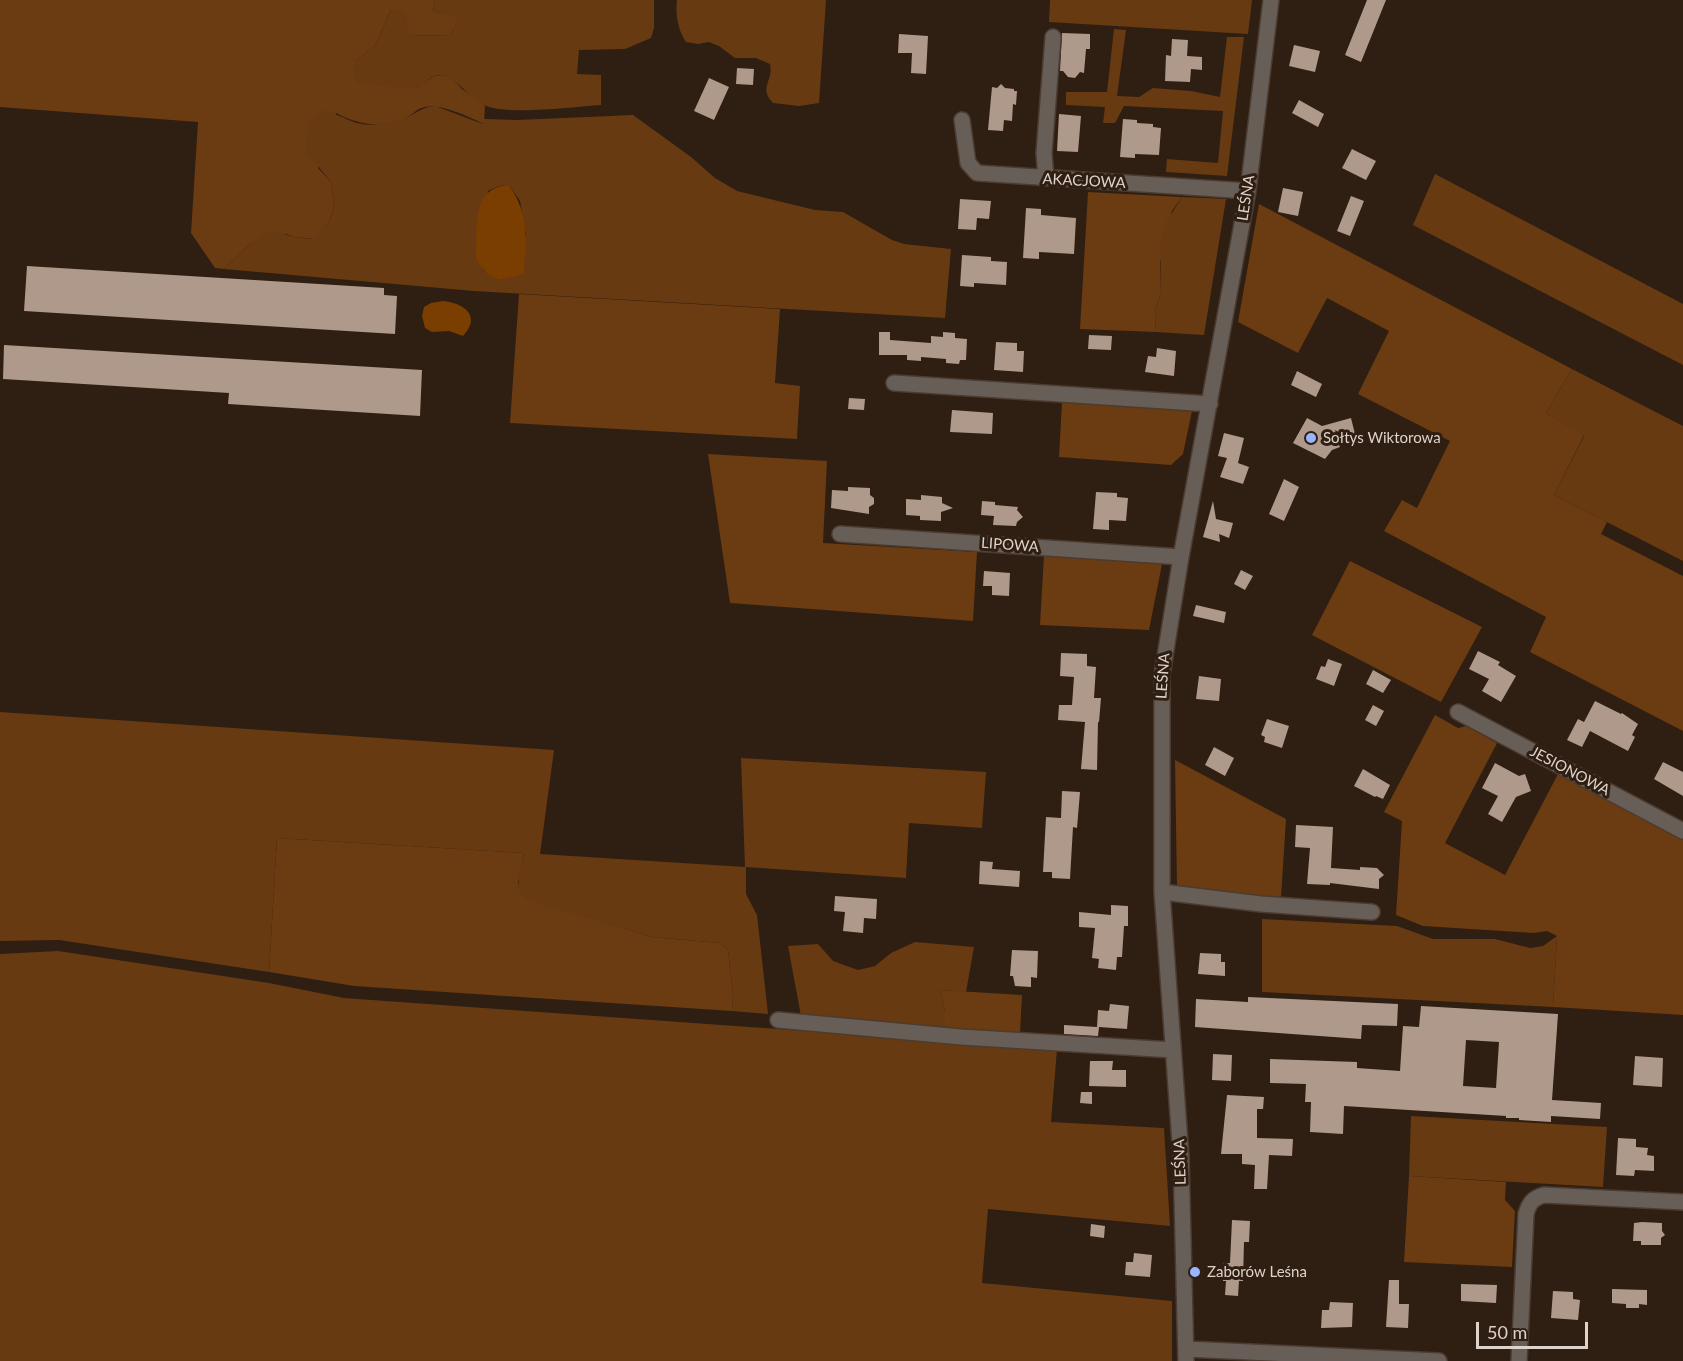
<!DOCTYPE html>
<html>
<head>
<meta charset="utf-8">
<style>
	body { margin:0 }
	#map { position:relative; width:1683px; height:1361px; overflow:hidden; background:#2f1e12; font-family:Lato,sans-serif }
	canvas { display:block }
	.scale { position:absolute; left:1476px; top:1322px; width:112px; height:27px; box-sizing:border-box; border:3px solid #ded3cb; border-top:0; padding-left:8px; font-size:18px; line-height:21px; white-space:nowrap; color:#ded3cb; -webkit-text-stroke:4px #2f1e12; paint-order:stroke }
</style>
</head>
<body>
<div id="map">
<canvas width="1683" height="1361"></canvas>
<div class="scale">50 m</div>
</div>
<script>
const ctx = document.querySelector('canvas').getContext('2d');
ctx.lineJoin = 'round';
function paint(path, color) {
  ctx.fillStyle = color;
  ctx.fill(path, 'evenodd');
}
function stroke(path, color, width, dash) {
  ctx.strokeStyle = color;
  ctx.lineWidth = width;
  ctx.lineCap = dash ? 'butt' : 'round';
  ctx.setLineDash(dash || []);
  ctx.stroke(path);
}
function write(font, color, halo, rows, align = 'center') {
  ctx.font = font + ' Lato,sans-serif';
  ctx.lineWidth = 6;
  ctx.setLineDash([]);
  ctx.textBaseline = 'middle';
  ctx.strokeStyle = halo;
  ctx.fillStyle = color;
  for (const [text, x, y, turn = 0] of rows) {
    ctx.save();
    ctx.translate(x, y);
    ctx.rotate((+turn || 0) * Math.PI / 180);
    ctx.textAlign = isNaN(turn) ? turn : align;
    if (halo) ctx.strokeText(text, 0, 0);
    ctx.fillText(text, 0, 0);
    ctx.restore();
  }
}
const green = new Path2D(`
	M0 0H435L433 11 460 17 451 35 409 36 391 10 375 46 355 61 418 87 434 76 442 75 452 78 462 89 485 106 484 124C468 117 439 102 422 108 417 109 412 115 406 118 384 130 356 124 336 113L318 168 331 182 334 207 329 222 313 239 294 237 286 234 250 244 224 269 215 268 191 233 198 122 0 107Z
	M1088 192 1182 197 1172 211 1160 263V295L1155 312 1156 332 1080 329Z
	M1259 204 1572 369 1546 413 1584 435 1554 495 1607 522 1601 534 1683 576V731L1530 652 1546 617 1384 531 1402 500 1417 508 1450 441 1358 394 1389 331 1327 298 1298 353 1238 322Z
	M519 294 780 309 775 383 800 386 797 439 510 423Z
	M1062 402 1192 411 1183 454 1171 465 1059 457Z
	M708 454 827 461 823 543 977 552 973 621 730 603Z
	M1044 555 1162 564 1149 630 1040 625Z
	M1350 561 1482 627 1441 702 1312 635Z
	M1435 715 1458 728 1466 726 1497 743 1445 843 1505 875 1558 774 1683 839V1015L1553 1007 1557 936 1547 931 1534 933 1423 926 1396 915 1402 821 1384 812Z
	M1175 760 1286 819 1281 898 1177 889Z
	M277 838 524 853 518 883 526 898 652 937 720 943 728 950 733 995 732 1011 354 986 269 972Z
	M940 990 1022 995 1020 1033 945 1028V1011Z
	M1409 1176 1506 1182 1505 1200 1515 1211 1512 1267 1404 1262Z`);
const forest = new Path2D(`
	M435 0H654V28L651 38 625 49 579 50 577 74 601 75V105C573 107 511 115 486 106 470 101 457 76 441 75 430 74 426 85 417 87 406 89 370 84 357 83L353 70 355 61 375 46 391 10 405 11 409 36 451 35 459 18 433 11Z
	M677 0H826L819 103 799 106 773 103C758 87 774 81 770 64L756 58H735L719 46 709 42 698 44 686 42C678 31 675 14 677 0Z
	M1050 0H1252L1248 34 1049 22Z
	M1114 29 1126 30 1117 96 1139 97 1153 88 1191 91 1220 97 1227 37H1244L1227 176 1166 172 1167 159 1218 163 1223 111 1124 106 1115 123H1103L1105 107 1066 105V92H1107Z
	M435 106 483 124 484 119 517 120 633 115 691 157 715 178 737 191 815 210 843 212 892 240 904 244 951 249 945 318 474 291 224 269 250 244 265 234 277 232 294 237 312 239 329 222 334 207 331 182 307 153C307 134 305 122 322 111 333 112 339 116 349 120 363 127 381 125 396 121 412 118 417 108 435 106ZM509 185 520 201 526 235 498 280 483 270 488 191 499 186Z
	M1435 174 1683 304V365L1413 225Z
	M1182 197 1226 199 1204 335 1156 332 1155 312 1160 295 1161 241 1165 224Z
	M1572 369 1683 426V561L1554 495 1584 436 1546 413Z
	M0 712 554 750 540 854 745 867 741 758 986 772 982 828 909 823 906 878 746 867V894L757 915 768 1014 732 1011 733 995 728 950 720 943 652 937 526 899C512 887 522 868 524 853L277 838 269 972 59 940 0 941Z
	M1262 919 1397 926 1433 939H1495L1530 948 1543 946 1557 936 1553 1007 1262 992Z
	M915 942 974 947 966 992 940 990 945 1011V1028L801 1016 788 946 818 944 833 961 858 970 875 966 891 953Z
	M58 951 269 983 344 998 1057 1049 1051 1122 1164 1128 1170 1226 988 1209 982 1283 1172 1301V1361H0V954Z
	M1411 1116 1607 1127 1603 1187 1409 1176Z`);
const water = new Path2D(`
	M509 185C530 216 526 239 524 274L498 280 486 273 476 259C478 230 470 187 509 185Z
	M443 301C464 303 482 316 463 336L449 331 432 332 425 328 422 316 424 307 431 303Z`);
const building = new Path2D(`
	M1367 0H1386L1361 62 1345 55Z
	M1062 33 1090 34V49H1086L1084 73 1080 72 1075 78 1068 77 1063 71H1060Z
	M899 34 928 36 926 74 911 73 912 53H898Z
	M1172 39 1188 40 1187 56 1202 57V70L1191 69 1190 82 1165 81 1166 55 1171 56Z
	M1294 45 1320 51 1315 72 1289 66Z
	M737 68 754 69 753 85 736 84Z
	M709 78 729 87 714 120 694 111Z
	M1001 84 1005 88 1014 89V91H1017L1016 105 1013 104 1012 121 1004 120 1003 131 988 130 992 87 997 88Z
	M1299 100 1324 114 1318 127 1292 113Z
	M1059 114 1081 116 1078 152 1057 151Z
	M1123 119 1137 120V123L1153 124V127L1161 128 1159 155 1135 154V158L1120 157Z
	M1352 149 1376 161 1366 180 1342 168Z
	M1283 188 1303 192 1298 216 1278 212Z
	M1351 196 1364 201 1350 236 1337 231Z
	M960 199 991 201 989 219 977 218 976 230 958 229Z
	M1026 208 1041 209V215L1076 218 1074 254 1039 252V259L1023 258Z
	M962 255 991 257V261L1007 262 1006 285 974 283V287L960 286Z
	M27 266 384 288V295L397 296 395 334 24 311Z
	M879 332H890V340L931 343V336L943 337V332L955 333V338L967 339 966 360H960L959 364 946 363V359L921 357V361L907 360V355H879Z
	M1089 335 1112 336 1111 350 1088 349Z
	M996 342 1017 343V351H1024L1023 372 994 370Z
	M4 345 422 370 420 416 228 404 229 393 3 379Z
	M1157 348 1176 351 1174 376 1145 372 1148 356 1156 357Z
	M1297 371 1322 384 1316 397 1291 385Z
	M849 398 865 399 864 410 848 409Z
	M952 410 993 413 992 434 950 432Z
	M1307 418 1322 426 1351 418 1357 442 1335 430 1340 447 1332 450 1325 459 1293 443Z
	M1224 433 1244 438 1238 463 1249 467 1243 484 1220 477 1227 458 1218 456Z
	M1284 479 1299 487 1284 521 1269 514Z
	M848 487 870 488V495L874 498V504L869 507V514L831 508 832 490 848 491Z
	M1096 492 1117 493V497L1128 498 1126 521 1109 520V530L1093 529Z
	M921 495 942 497V503L953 508 941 512V521L920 520V516L906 515V499L921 500Z
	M982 501 995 502V505L1018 507 1017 510 1023 517 1017 522 1016 526 993 525 994 516 981 515Z
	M1213 501 1216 519 1233 523 1229 538 1219 534 1220 542 1203 537Z
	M1241 570 1253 576 1245 590 1234 584Z
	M984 571 1010 573 1009 596 992 595V586H983Z
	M1196 605 1226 612 1224 623 1193 616Z
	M1478 651 1500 662 1498 665 1516 676 1501 702 1482 691 1489 679 1469 669Z
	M1061 653 1087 654V666L1096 667 1094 698H1101L1099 722H1098L1097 770 1081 769 1085 722 1058 720 1059 705H1072L1074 677 1060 676Z
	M1328 659 1342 664 1334 686 1316 679 1321 666 1325 667Z
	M1373 670 1391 680 1383 693 1366 684Z
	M1199 676 1221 679 1219 701 1196 699Z
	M1595 701 1621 714 1622 713 1638 724 1632 735 1635 737 1628 751 1590 731 1582 747 1567 740 1578 719 1584 722Z
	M1373 705 1384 711 1376 726 1365 720Z
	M1267 719 1289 726 1282 748 1264 742 1265 737 1261 735Z
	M1214 747 1234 758 1225 776 1205 765Z
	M1663 762 1683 772V796L1654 779Z
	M1495 763 1519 776 1525 774 1531 791 1516 797 1502 822 1488 814 1498 796 1482 788Z
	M1363 769 1390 785 1383 799 1376 796 1375 797 1354 786Z
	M1062 791 1080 792 1077 828 1073 827 1070 879 1052 878V872H1043L1046 817 1061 818Z
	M1296 825 1333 827 1331 868 1360 870V867L1377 868 1384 875 1379 879V889L1330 883V885L1307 884 1310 848 1295 847Z
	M980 861 993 862 992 869 1020 871 1019 887 979 884Z
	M835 896 877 899 876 919 864 918 863 933 843 931 845 912 834 911Z
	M1111 905 1128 906V926H1124L1122 957H1117L1116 970 1098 968 1099 959 1092 958 1095 928 1079 927V912L1111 915Z
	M1012 950 1038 951 1037 978 1031 977V987L1015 986 1013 976H1010Z
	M1200 953 1221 954V962H1225V976L1198 974Z
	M1248 997 1398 1004 1397 1026 1362 1025 1361 1039 1195 1027 1196 999 1248 1002Z
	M1110 1004 1129 1006 1127 1029 1099 1027 1098 1036 1064 1034V1025L1097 1027 1098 1010 1109 1011Z
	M1421 1006 1558 1014 1552 1100 1601 1103 1600 1119 1551 1116V1122L1519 1120V1118H1506V1116L1344 1106 1343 1134 1310 1132 1311 1102H1305L1306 1084 1270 1083V1059L1357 1062V1068L1400 1071 1403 1026 1419 1027ZM1466 1040 1499 1042 1496 1088 1463 1086Z
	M1213 1054 1232 1055 1231 1081 1212 1080Z
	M1635 1056 1663 1058 1662 1087 1633 1085Z
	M1090 1061H1113L1112 1070H1126V1087L1089 1086Z
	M1081 1092H1092V1104L1080 1103Z
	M1227 1095 1264 1097 1263 1109H1257V1138L1293 1139 1292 1156 1269 1155 1267 1189H1254L1255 1165 1242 1164V1154H1221Z
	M1618 1138 1636 1139V1147L1648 1148 1647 1155 1654 1156V1171L1635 1170 1634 1176 1616 1175Z
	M1232 1220 1250 1221 1249 1242H1244L1243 1281H1239L1238 1296 1225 1295 1226 1281H1223V1263H1230Z
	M1642 1222 1662 1223V1231L1665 1235 1661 1238V1245H1641V1241H1633L1634 1223Z
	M1091 1224 1105 1226 1104 1238 1090 1236Z
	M1134 1253 1152 1255 1150 1277 1125 1275 1126 1262H1133Z
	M1389 1280H1399V1304H1409L1408 1328 1386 1327Z
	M1461 1284 1497 1285 1496 1303 1461 1301Z
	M1612 1289 1647 1290V1305L1639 1304V1308H1626V1304L1612 1303Z
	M1553 1291 1573 1292V1299L1580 1300 1578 1320 1551 1318Z
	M1330 1302 1353 1303 1352 1327 1321 1328 1322 1310H1329Z`);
const minor = new Path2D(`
	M962 120 968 163 977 173 1248 191
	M1046 178 1044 153 1053 37
	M894 383 1210 404
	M840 534 1181 557
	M1458 712 1683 831
	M1162 892 1261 904 1372 912
	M778 1020 961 1037 1173 1050
	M1186 1349 1439 1361
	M1186 1361 1181 1157 1162 892V675L1181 557 1248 191 1271 0
	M1519 1361 1526 1214C1529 1203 1533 1198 1544 1195L1683 1202`);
const markers = [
	[1311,438,6,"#99b5fd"],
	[1195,1272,6,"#99b5fd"]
];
const streetNames = [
	["AKACJOWA",1084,181,3],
	["LEŚNA",1246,198,-81],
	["LIPOWA",1010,545,4],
	["LEŚNA",1163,676,-86],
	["JESIONOWA",1570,771,28],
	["LEŚNA",1180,1162,-92]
];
const poiNames = [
	["Sołtys Wiktorowa",1323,438],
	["Zaborów Leśna",1207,1272]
];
paint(green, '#6b3b11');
paint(forest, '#683a12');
paint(water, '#793e00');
paint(building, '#af998a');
stroke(minor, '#4b3b30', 18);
stroke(minor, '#675e57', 15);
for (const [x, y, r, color] of markers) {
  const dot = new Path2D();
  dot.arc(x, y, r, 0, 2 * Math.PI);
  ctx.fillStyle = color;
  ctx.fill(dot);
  stroke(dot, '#2f1e12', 2);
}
write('15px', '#ded3cb', '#2f1e12', streetNames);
write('15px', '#ded3cb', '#2f1e12', poiNames, 'left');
</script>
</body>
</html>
